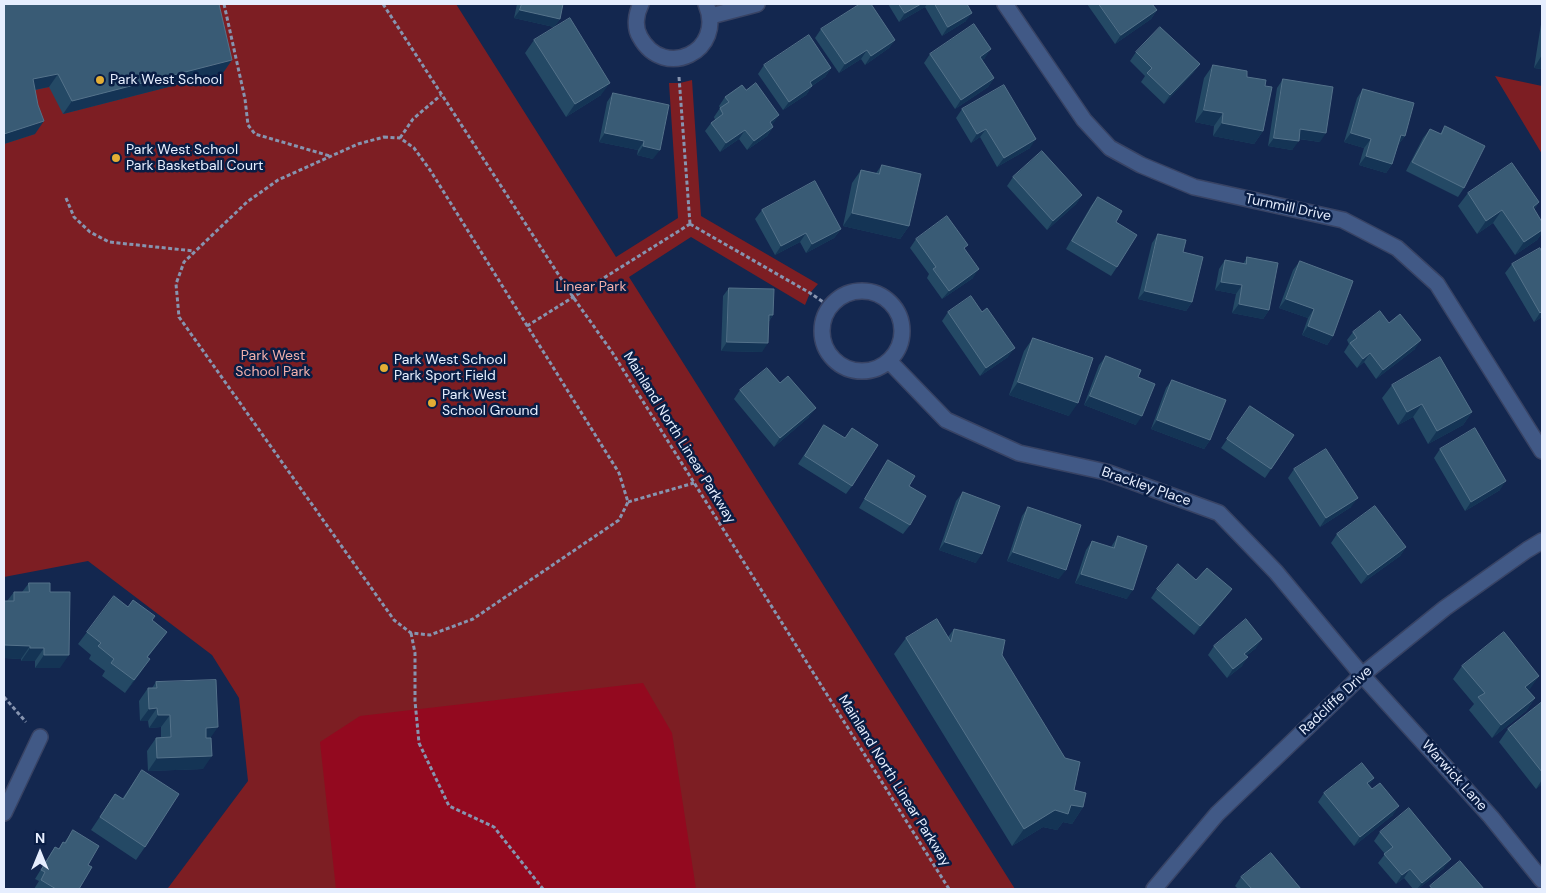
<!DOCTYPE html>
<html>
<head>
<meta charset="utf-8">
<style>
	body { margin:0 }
	#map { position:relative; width:1546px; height:893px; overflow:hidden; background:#13274f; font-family:"DM Sans",sans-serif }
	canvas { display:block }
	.frame { position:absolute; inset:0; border:5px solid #e6eefe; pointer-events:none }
	.north { position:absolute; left:15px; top:828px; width:50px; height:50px; -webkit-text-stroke:4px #091d44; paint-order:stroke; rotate:0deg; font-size:14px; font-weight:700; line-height:20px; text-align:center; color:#e6eefe }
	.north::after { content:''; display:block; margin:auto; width:18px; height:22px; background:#e6eefe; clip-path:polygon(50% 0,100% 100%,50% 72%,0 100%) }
</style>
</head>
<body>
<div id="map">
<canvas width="1546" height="893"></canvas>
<div class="frame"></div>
<div class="north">N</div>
</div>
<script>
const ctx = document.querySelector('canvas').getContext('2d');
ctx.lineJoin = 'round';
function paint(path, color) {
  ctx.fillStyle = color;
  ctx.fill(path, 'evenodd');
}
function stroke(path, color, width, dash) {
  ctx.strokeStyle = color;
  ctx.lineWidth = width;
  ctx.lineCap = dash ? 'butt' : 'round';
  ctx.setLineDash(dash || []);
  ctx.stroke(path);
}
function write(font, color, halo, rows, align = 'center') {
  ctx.font = font + ' "DM Sans",sans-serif';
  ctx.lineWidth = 5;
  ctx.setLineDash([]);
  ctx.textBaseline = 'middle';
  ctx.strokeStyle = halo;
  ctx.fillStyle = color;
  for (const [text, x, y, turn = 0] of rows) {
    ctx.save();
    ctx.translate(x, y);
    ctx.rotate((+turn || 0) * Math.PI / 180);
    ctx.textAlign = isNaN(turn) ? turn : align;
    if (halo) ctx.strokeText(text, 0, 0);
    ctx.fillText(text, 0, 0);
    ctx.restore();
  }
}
const green = new Path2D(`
	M4 4H456L616 257 678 218 669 83H680L692 80 701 216 818 284 810 293 805 305 691 237 629 277 1015 889H172L168 888 248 781 239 698 212 655 88 561 4 577Z
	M1495 76 1542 86V154Z`);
const forest = new Path2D(`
	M643 683 672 733 696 889H336L320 742 360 716Z`);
const path = new Path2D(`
	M224 4 245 99 248 125 255 134 330 156
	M383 4 573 297 612 352 949 889
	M679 77 690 224
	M384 137 400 138 414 148 430 170 619 473 628 502 619 520 473 619 430 635 411 633 394 620 179 317 176 284 184 262 247 202 278 180 358 144Z
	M400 138 413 119 441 95
	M66 198 74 217 90 232 109 242 194 251
	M690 224 810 293 829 306
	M527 326 690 224
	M628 502 694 483
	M411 633 415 653V701L419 743 449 806 494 827 543 889
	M4 697 26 722`);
const minor = new Path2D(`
	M641 4C636 14 634 27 640 37 664 81 726 51 706 4
	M1005 4 1084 120 1110 148 1141 165 1194 187 1343 220 1397 248 1437 284 1542 451
	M711 16 757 4
	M822 331a40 40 0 1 1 80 0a40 40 0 1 1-80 0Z
	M889 361 946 420 1019 453 1106 472 1219 513 1276 572 1362 675 1491 817 1542 880
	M4 813 40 737`);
const tertiary = new Path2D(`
	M1154 889 1217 814 1362 675 1445 608 1527 550 1542 541`);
const wall = new Path2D(`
	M4 4 223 73 63 114 49 87 35 90V134L4 144Z
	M517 4H563L560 19 554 27 514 18Z
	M888 4H967L966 21 942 36 925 7 899 22Z
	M1087 4H1152L1157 10 1151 19 1115 44Z
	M1542 18V69L1534 68Z
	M821 29 895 40 889 48 865 65 861 59 839 73 815 38Z
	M534 40 601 95 566 117 525 53Z
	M1136 52 1200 64 1193 73 1164 104 1141 82 1145 76 1130 61Z
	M930 54 985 58 982 60 994 78 988 87 955 109 924 63Z
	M764 65 831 68 825 77 812 86 806 95 783 110 758 74Z
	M1213 65 1247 77 1265 86 1263 131 1254 144 1213 136 1214 126 1195 122 1204 78Z
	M1283 79 1320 142 1299 139 1292 150 1268 146 1277 88Z
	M1363 89 1405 136 1398 145 1392 164 1386 173 1359 165 1364 148 1344 142 1357 98Z
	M613 93 653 159 637 155 638 150 599 142 607 102Z
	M725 97 773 124 772 125 773 127 767 136 747 150 739 139 720 152 705 131 711 123 715 120 714 117 720 108 719 106Z
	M962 109 1030 148 997 167 980 137 971 143 956 118Z
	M1445 126 1464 188 1458 197 1406 171 1423 138 1430 129 1440 134Z
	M882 165 909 226 900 239 843 226 852 183 861 170 876 173Z
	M1013 177 1082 195 1076 204 1047 230 1007 186Z
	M1468 193 1539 202 1534 210 1542 222V233L1537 240 1515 255 1493 223 1477 234 1458 206Z
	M1098 197 1116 222 1117 267 1111 276 1066 249 1091 206Z
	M762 210 841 229 834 238 806 253 800 242 775 255 755 219Z
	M1158 234 1183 252 1192 302 1186 311 1138 299 1152 243Z
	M916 239 965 250 973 278 942 299 927 278 929 274 910 248Z
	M1542 252V317L1534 322 1505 273 1512 264Z
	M1247 257 1269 310 1263 319 1232 313 1236 294 1215 290 1219 269 1225 260 1243 264Z
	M1300 261 1333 336 1327 345 1302 335 1308 318 1279 308 1293 270Z
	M729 288 773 315 768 323 762 352 721 351 723 296Z
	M948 312 1008 357 980 376 942 321Z
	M1389 323 1415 349 1376 379 1364 362 1357 368 1344 352 1349 344 1347 340 1353 332Z
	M1033 338 1069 416 1009 395 1024 351Z
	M1106 356 1138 377 1136 425 1084 405 1099 365Z
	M1172 380 1210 440 1204 449 1151 429 1166 388Z
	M780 383 809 417 774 447 734 399 740 390Z
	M1392 385 1472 412 1463 425 1428 444 1413 417 1398 425 1382 398Z
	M1250 406 1294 435 1265 478 1221 448Z
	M824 425 852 486 846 494 798 464Z
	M1440 449 1500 490 1465 511 1434 458Z
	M888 460 909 486 910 525 903 534 859 508 882 469Z
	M1294 469 1351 507 1320 527 1288 478Z
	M963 492 976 563 939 550 956 501Z
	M1028 507 1059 579 1007 561 1022 516Z
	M1337 534 1406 547 1400 556 1361 584 1331 543Z
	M1118 536 1127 599 1075 583 1086 550 1092 541 1111 547Z
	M1196 580 1232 589 1225 598 1194 635 1151 598 1157 589Z
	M29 583 50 592 60 668H35V661H21V659L4 658V601H7L14 592H22Z
	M128 607 152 620 167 632 148 657 141 672 125 693 102 676 105 671 89 659 91 655 78 644 87 632Z
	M954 629 1002 655 1083 807 1072 824 1063 822 1057 830 1043 827 1012 846 894 654 906 638 948 637Z
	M1214 646 1256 648 1246 656 1242 666 1227 678 1208 655Z
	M1462 666 1539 676 1528 690 1535 698 1526 711 1492 738 1469 710 1474 704 1453 679Z
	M156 682 211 738 203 769 148 771 147 751 156 738 161 737V727L149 728 148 721H140L139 701 148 688H152Z
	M1542 702V784L1536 789 1499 742 1508 729Z
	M142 770 145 847 136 860 91 830 115 794 122 799Z
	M1374 778 1369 785 1393 815 1354 846 1318 802 1324 793Z
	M73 830 88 865 79 889H34L39 881 35 879 49 856 55 847 59 849 63 842 64 843Z
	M1380 832 1444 868 1418 889H1413L1404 878 1396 884 1378 863 1385 854 1374 841Z
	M1241 877 1301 889H1238L1235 886Z`);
const shadedWall = new Path2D(`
	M921 4H927L925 7 899 22 905 13Z
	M520 10 560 19 554 27 514 18Z
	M1157 10 1151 19 1115 44 1121 35Z
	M972 13 966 21 942 36 948 27Z
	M895 40 889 48 865 65 871 56Z
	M991 49 985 58 974 66 980 57Z
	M867 50 861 59 839 73 845 64Z
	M1542 55V69L1534 68Z
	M232 60 223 73 63 114 72 101Z
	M1200 64 1193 73 1164 104 1170 95Z
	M831 68 825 77 804 91 810 82Z
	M58 74 49 87 24 92 33 79Z
	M994 78 988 87 955 109 961 100Z
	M610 83 601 95 566 117 575 104Z
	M812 86 806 95 783 110 789 102Z
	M1204 110 1223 113 1214 126 1195 122Z
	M779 115 773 124 763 131 770 122Z
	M44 121 35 134 4 144V134Z
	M1222 123 1263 131 1254 144 1213 136Z
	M773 127 767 136 747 150 754 141Z
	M986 129 980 137 971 143 977 134Z
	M1300 129 1326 133 1320 142 1294 138Z
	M745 130 739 139 720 152 726 143Z
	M605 133 644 141 638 150 599 142Z
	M1351 133 1371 139 1364 148 1344 142Z
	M1401 135 1405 136 1398 145 1394 144Z
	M1274 138 1299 141 1292 150 1268 146Z
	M1036 139 1030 148 997 167 1004 158Z
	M643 146 660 150 653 159 637 155Z
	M1366 156 1392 164 1386 173 1359 165Z
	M1082 195 1076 204 1047 230 1053 221Z
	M1539 202 1530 215 1533 207Z
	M1502 210 1493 223 1477 234 1486 221Z
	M852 213 909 226 900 239 843 226Z
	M841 229 834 238 806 253 812 244Z
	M1542 230V233L1537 240 1515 255 1524 242Z
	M806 233 800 242 775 255 781 246Z
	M979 269 973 278 942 299 949 291Z
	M1221 282 1242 285 1236 294 1215 290Z
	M1145 291 1192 302 1186 311 1138 299Z
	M1286 299 1314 309 1308 318 1279 308Z
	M1239 304 1269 310 1263 319 1232 313Z
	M1542 311V317L1534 322 1540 313Z
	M769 315H773L767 324Z
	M1308 326 1333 336 1327 345 1302 335Z
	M1421 340 1415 349 1376 379 1383 370Z
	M727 342 768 343 762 352 721 351Z
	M1015 348 1008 357 980 376 986 368Z
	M1370 353 1364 362 1357 368 1363 359Z
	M1018 382 1078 403 1069 416 1009 395Z
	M1090 396 1142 416 1136 425 1084 405Z
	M1422 404 1413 417 1398 425 1407 412Z
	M816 408 809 417 774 447 780 438Z
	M1472 412 1463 425 1428 444 1437 431Z
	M1157 420 1210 440 1204 449 1151 429Z
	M1506 481 1500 490 1465 511 1471 502Z
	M1358 498 1351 507 1320 527 1326 518Z
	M945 542 982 554 976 563 939 550Z
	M1406 547 1400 556 1361 584 1368 575Z
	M1013 552 1066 570 1059 579 1007 561Z
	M1081 574 1133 590 1127 599 1075 583Z
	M1232 589 1225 598 1194 635 1200 626Z
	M1262 639 1256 648 1238 662 1244 654Z
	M4 645 30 646 21 659 4 658Z
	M30 648H44L35 661H21Z
	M44 655H69L60 668H35Z
	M1248 657 1242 666 1227 678 1233 669Z
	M150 659 141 672 125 693 134 680Z
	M1539 676 1530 689 1516 700 1525 687Z
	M1535 698 1526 711 1492 738 1501 725Z
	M157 708 148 721H140L149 709Z
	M158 715H170L161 727 149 728Z
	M218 727 209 740 197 741 206 728Z
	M212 756 203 769 148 771 157 758Z
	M1374 778 1368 786 1367 783Z
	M1542 780V784L1536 789Z
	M1071 805 1083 807 1072 824 1063 822 1057 830 1043 827 1012 846 1024 829 1055 810Z
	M1399 806 1393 815 1354 846 1360 837Z
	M1451 859 1444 868 1418 889H1417L1422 883Z
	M1410 869 1404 878 1396 884 1402 875Z`);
const building = new Path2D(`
	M4 4H219L232 60 72 101 58 74 33 79 38 105 44 121 4 134Z
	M522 4H563L560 19 520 10Z
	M860 4H871L895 40 871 56 867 50 845 64 821 29Z
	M899 4H921L905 13Z
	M935 4H967L972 13 948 27Z
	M1099 4H1152L1157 10 1121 35Z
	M570 18 610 83 575 104 534 40Z
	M974 24 991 49 980 57 994 78 961 100 930 54Z
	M1160 27 1200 64 1170 95 1147 73 1152 68 1136 52Z
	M809 35 831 68 810 82 812 86 789 102 764 65Z
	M1213 65 1247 71V77L1266 80 1265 86 1272 87 1263 131 1222 123 1223 113 1204 110Z
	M1283 79 1333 87 1326 133 1300 129 1299 141 1274 138Z
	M756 83 779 115 770 122 773 127 754 141 745 130 726 143 711 123 723 114 720 108 729 102 725 97 742 85 746 90Z
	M1004 85 1036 139 1004 158 986 129 977 134 962 109Z
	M1363 89 1414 103 1405 136 1401 135 1392 164 1366 156 1371 139 1351 133Z
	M613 93 669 105 660 150 643 146 644 141 605 133Z
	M1445 126 1485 146 1464 188 1412 162 1430 129 1441 134Z
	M1042 151 1082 195 1053 221 1013 177Z
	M1512 163 1539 202 1533 207 1542 222V230L1524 242 1502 210 1486 221 1468 193Z
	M882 165 921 174 909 226 852 213 861 170 879 174Z
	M815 181 841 229 812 244 806 233 781 246 762 210Z
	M1098 197 1122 211 1116 222 1137 235 1117 267 1072 241Z
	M947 216 968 245 964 248 979 269 949 291 933 269 936 267 916 239Z
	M1158 234 1186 240 1183 252 1203 257 1192 302 1145 291Z
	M1540 248 1542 252V311L1540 313 1512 264Z
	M1247 257 1278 263 1269 310 1239 304 1242 285 1221 282 1225 260 1246 264Z
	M1300 261 1353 281 1333 336 1308 326 1314 309 1286 299Z
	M729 288 774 289 773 315H769L768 343 727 342Z
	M971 296 982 312 987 308 1015 348 986 368 948 312Z
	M1380 311 1389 323 1400 314 1421 340 1383 370 1370 353 1363 359 1350 343 1357 338 1353 332Z
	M1033 338 1093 358 1078 403 1018 382Z
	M1106 356 1141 370 1138 377 1155 384 1142 416 1090 396Z
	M1440 357 1472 412 1437 431 1422 404 1407 412 1392 385Z
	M767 368 780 383 788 376 816 408 780 438 740 390Z
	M1172 380 1226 400 1210 440 1157 420Z
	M1250 406 1294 435 1271 469 1227 439Z
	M824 425 845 438 852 428 878 445 852 486 805 456Z
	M1475 428 1506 481 1471 502 1440 449Z
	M1326 449 1358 498 1326 518 1294 469Z
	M888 460 915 476 909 486 926 496 910 525 865 499Z
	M963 492 1000 506 982 554 945 542Z
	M1375 506 1406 547 1368 575 1337 534Z
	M1028 507 1081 525 1066 570 1013 552Z
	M1118 536 1147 546 1133 590 1081 574 1092 541 1114 548Z
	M1178 564 1196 580 1207 568 1232 589 1200 626 1157 589Z
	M29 583H50V592H70L69 655H44V648H30V646L4 645V601H14V592H29Z
	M114 596 128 607 133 600 155 616 152 620 167 632 147 657 150 659 134 680 111 663 114 659 98 646 101 643 87 632Z
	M937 619 951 642 954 629 1005 640 1002 655 1065 758 1080 762 1074 790 1086 793 1083 807 1071 805 1068 814 1055 810 1024 829 906 638Z
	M1246 619 1262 639 1244 654 1248 657 1233 669 1214 646Z
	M1504 632 1539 676 1525 687 1535 698 1501 725 1478 697 1485 693 1462 666Z
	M216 680 218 727 206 728V738H211L212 756 157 758 156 738 171 737 170 715H158L157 708 149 709 148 688H157L156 682Z
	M1542 702V772L1508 729Z
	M1362 763 1374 778 1367 783 1372 789 1380 783 1399 806 1360 837 1324 793Z
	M142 770 179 794 145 847 100 817 115 794 123 799Z
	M1409 808 1451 859 1422 883 1410 869 1402 875 1384 854 1393 847 1380 832Z
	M73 830 99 846 88 865 92 867 79 889H56L41 880 45 872 41 870 55 847 59 849 63 842 65 843Z
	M1271 853 1301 889H1252L1241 877Z
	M1460 861 1484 889H1432L1430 886Z`);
const markers = [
	[100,80,5,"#e4ad35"],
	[116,158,5,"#e4ad35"],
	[384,368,5,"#e4ad35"],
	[432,403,5,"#e4ad35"]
];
const poiNames = [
	["Park West School",110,80],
	["Park West School",126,150],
	["Park Basketball Court",126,166],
	["Park West School",394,360],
	["Park Sport Field",394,376],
	["Park West",442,395],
	["School Ground",442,411]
];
const streetNames = [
	["Turnmill Drive",1288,208,12],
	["Mainland North Linear Parkway",679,438,58],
	["Brackley Place",1146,487,19],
	["Radcliffe Drive",1336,701,-43],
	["Warwick Lane",1454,776,48],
	["Mainland North Linear Parkway",894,781,58]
];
const parkNames = [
	["Linear Park",591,287],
	["Park West",273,356],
	["School Park",273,372]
];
paint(green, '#7d1e23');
paint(forest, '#93091f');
stroke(minor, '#384364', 18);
stroke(tertiary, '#384364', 18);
stroke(path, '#8794af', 3, [4, 2.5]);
stroke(minor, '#415986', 15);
stroke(tertiary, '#415986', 15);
paint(wall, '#244965');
paint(shadedWall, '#143455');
paint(building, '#395b75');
stroke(building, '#54728a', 1);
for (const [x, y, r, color] of markers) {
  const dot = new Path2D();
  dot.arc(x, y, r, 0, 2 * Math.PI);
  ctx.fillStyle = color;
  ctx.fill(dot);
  stroke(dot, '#091d44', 2);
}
write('14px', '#e6eefe', '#091d44', poiNames, 'left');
write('14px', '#e6eefe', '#091d44', streetNames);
write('14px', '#f1afab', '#091d44', parkNames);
</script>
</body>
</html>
